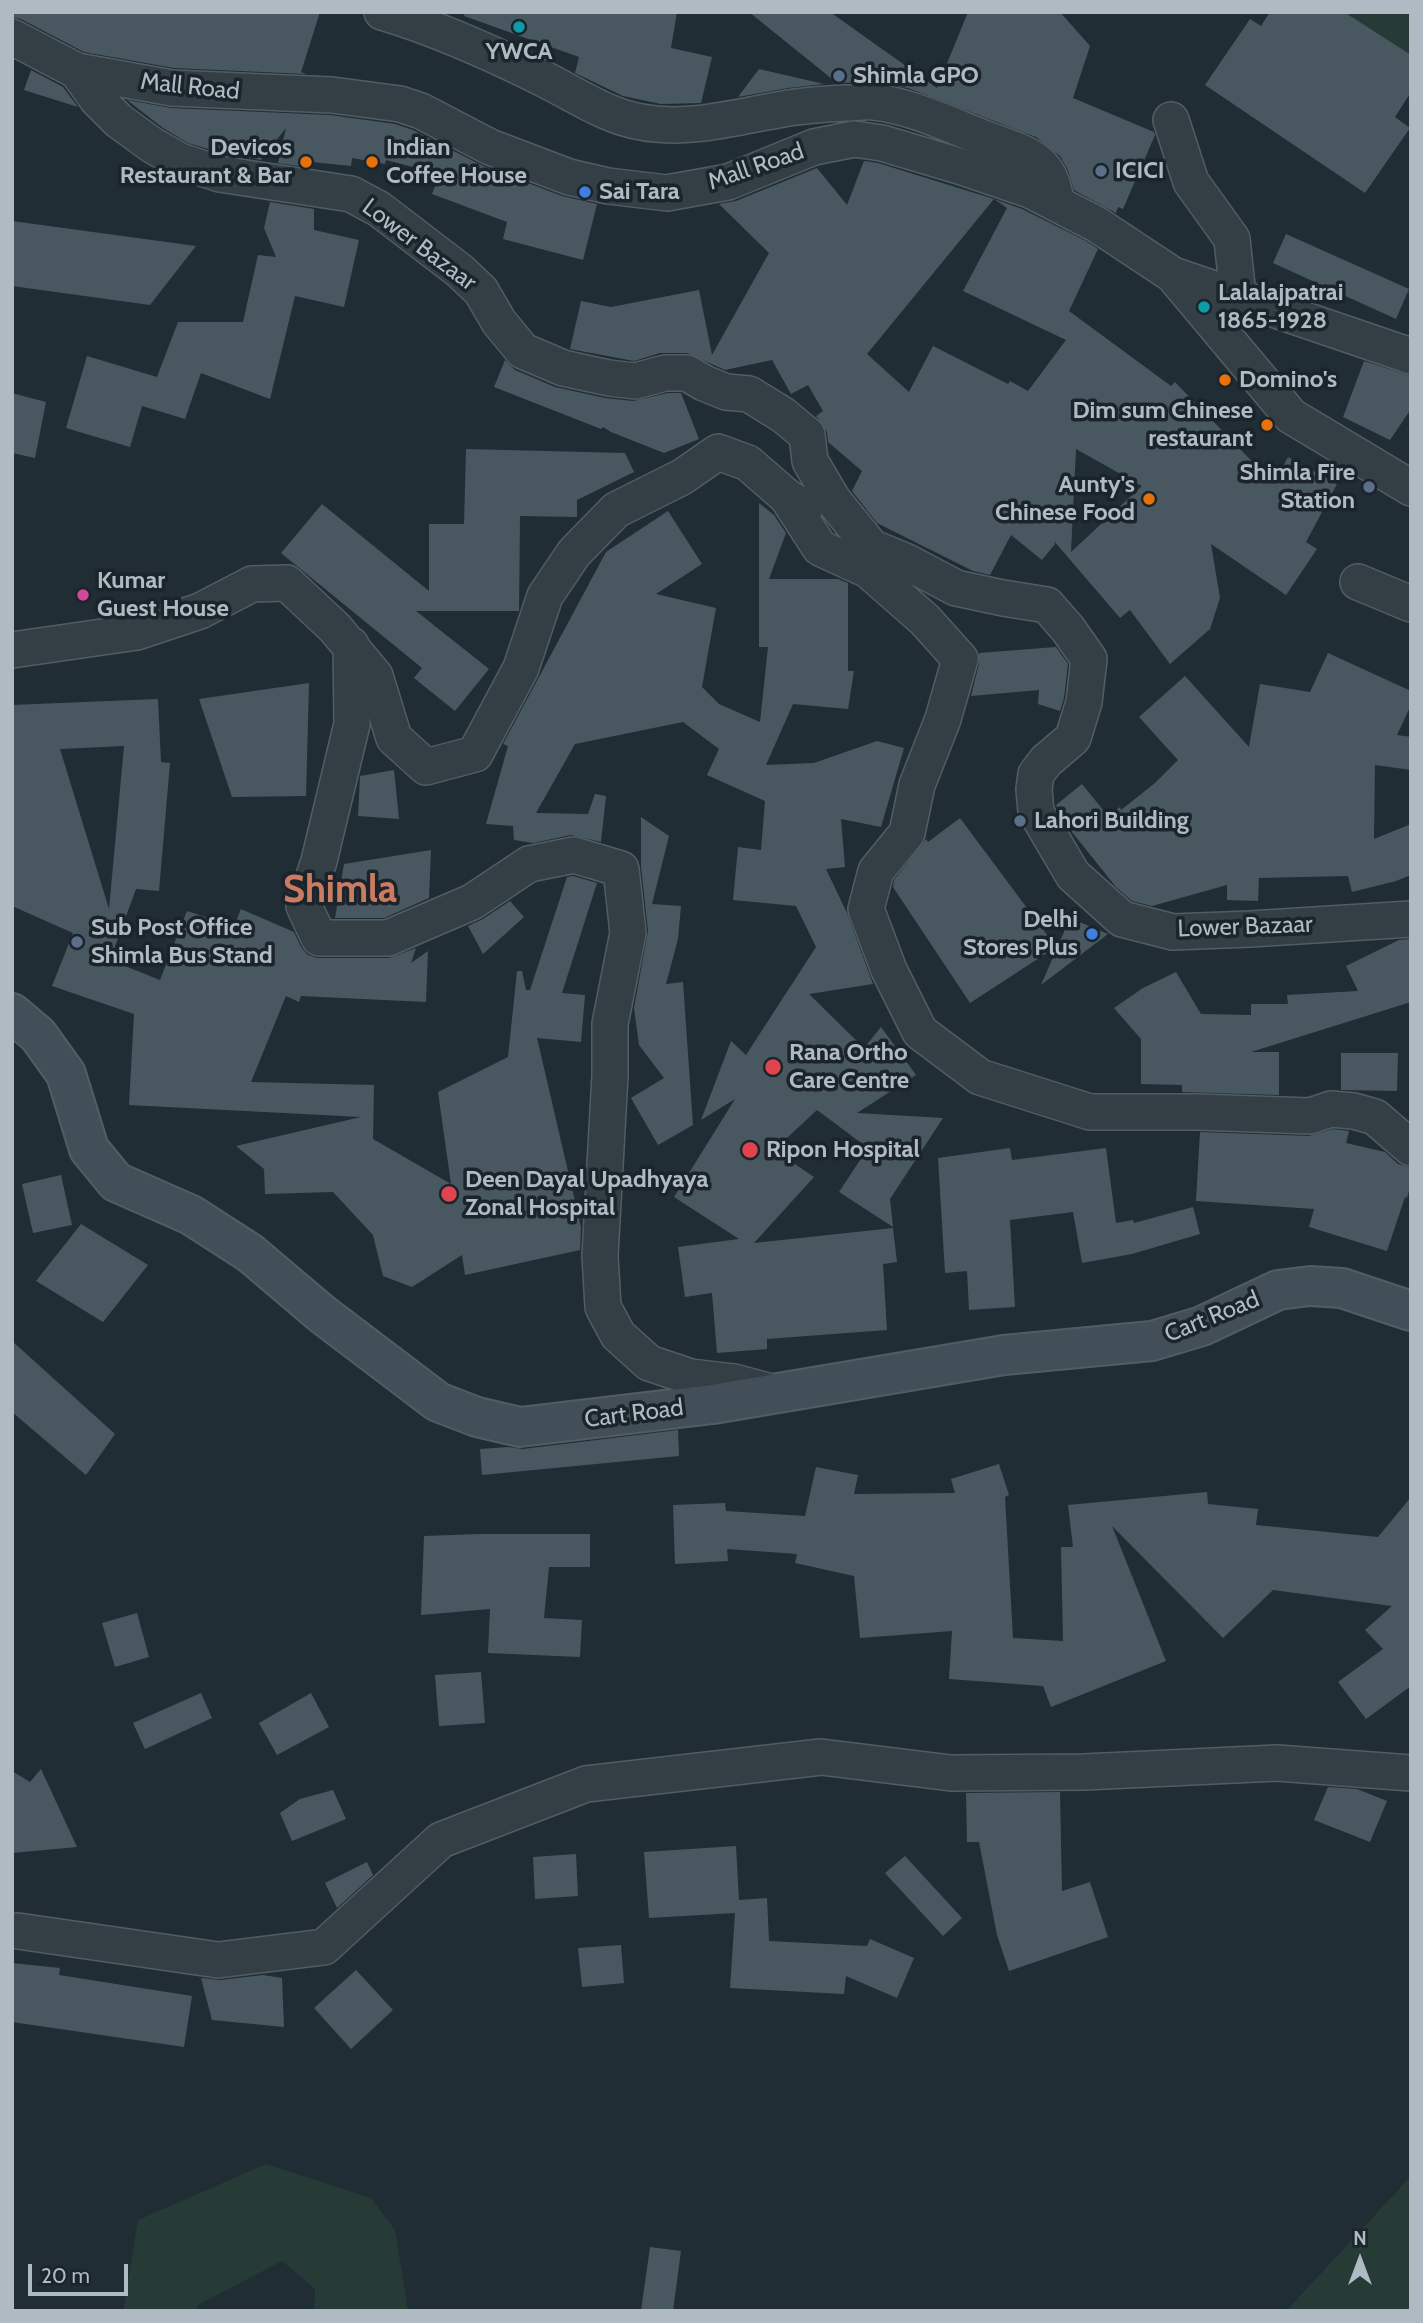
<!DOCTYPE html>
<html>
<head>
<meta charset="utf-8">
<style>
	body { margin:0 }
	#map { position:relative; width:1423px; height:2323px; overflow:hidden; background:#212d35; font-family:Cabin,sans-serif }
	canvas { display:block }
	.frame { position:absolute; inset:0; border:14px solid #afbac2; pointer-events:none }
	.north { position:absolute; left:1325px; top:2225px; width:70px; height:70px; -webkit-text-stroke:5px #1a242a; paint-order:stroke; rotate:0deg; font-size:19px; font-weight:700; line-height:28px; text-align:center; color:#afbac2 }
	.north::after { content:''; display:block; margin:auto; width:24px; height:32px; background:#afbac2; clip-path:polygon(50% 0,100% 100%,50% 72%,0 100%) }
	.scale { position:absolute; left:28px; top:2264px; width:100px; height:32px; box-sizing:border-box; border:4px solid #afbac2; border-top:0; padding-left:9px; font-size:21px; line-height:24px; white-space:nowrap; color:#afbac2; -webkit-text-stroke:5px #1a242a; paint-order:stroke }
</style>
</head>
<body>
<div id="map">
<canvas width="1423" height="2323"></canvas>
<div class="frame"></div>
<div class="north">N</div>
<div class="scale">20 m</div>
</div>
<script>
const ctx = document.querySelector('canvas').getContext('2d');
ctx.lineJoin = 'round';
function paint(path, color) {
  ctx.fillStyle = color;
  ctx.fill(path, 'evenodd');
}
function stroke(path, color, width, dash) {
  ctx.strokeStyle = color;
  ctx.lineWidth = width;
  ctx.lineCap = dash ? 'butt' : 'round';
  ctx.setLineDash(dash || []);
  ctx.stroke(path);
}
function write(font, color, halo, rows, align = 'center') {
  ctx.font = font + ' Cabin,sans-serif';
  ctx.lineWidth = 7;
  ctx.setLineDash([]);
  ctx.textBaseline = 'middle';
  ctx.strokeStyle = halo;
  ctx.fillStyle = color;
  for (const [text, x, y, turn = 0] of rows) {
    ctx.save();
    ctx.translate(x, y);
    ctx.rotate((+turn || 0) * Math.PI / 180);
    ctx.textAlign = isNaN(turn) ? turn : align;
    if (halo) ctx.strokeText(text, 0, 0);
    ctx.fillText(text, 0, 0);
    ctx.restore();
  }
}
const green = new Path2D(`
	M1321 12H1411V59Z
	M266 2164 371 2198 395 2230 408 2311H314L315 2289 282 2261 198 2305 196 2311H123L138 2220Z
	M1411 2176V2311H1286Z`);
const building = new Path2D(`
	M12 12H320L301 72 306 74 174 68 84 52 21 19 12 17Z
	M465 12H677L671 48 712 57 701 103 661 104 623 96 575 73 579 57 464 16Z
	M749 12H830L937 88 968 12H1060L1090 46 1073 98 1154 132 1155 135 1123 209 1118 207 1116 213 1074 190 1068 170 1060 156 1036 137 908 88 872 82 837 83Z
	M1270 12H1344L1411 55V92L1395 117 1410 128 1365 193 1205 85 1250 19 1261 26Z
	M759 69 824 84 788 88 738 97Z
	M31 70 63 87 78 107 24 90Z
	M127 100 171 108 330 115 395 124 413 130 483 166 562 196 597 204 583 260 503 239 507 222 432 194 440 174 386 160 385 164 352 158 351 166 312 162V168L278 163 286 128 261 160 225 154 188 143 163 128Z
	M864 161 878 163 994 199 867 354 909 392 933 346 1008 384 1010 381 1028 391 1066 340 963 291 1007 208 994 199 1022 209 1086 241 1098 249 1069 311 1171 386 1175 382 1274 484 1288 457 1337 484 1306 542 1317 549 1286 595 1211 544 1220 598 1210 629 1170 664 1130 610 1120 618 1054 541 1055 544 1042 560 1011 535 990 575 973 571 877 523 852 491 862 471 828 442 827 432 816 416 823 411 808 385 791 394 772 360 725 370 687 353H660L634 361 570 349 581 301 611 307 699 290 712 355 769 253 719 204 736 201 817 168 847 205ZM1076 449 1142 486 1071 552Z
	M270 202 314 209V230L359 240 344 307 295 296 270 399 201 373 185 419 142 406 130 447 66 428 87 356 157 377 178 322H243L258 255 276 257 264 228Z
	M12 221 196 246 150 305 12 286Z
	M1286 234 1409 289 1396 319 1273 263Z
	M505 360 515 370 555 387 605 398 633 401 668 393H681L699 439 664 453 611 432 603 427 601 429 494 387Z
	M1364 361 1411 376V409L1390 440 1343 417Z
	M12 393 46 402 35 458 12 453Z
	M466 449 625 453 634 472 577 500V517L520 516 519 611H416L489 669 455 711 414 678 422 668 281 553 322 504 429 591V524H464Z
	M759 503 774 515 786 533 769 579H838L848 583V671H854L848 709 793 704 766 765 814 763 877 741 904 748 881 827 841 819 845 867 826 869 847 913 873 984 809 994 864 1048 881 1027 916 1075 857 1113 943 1118 890 1199 893 1227 839 1192 868 1148 817 1110 774 1150 814 1177 754 1243 893 1228 897 1262 883 1264 887 1330 767 1339V1349L717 1353 712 1293 685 1297 678 1247 739 1239 674 1197 735 1099 701 1120 731 1041 746 1055 816 947 796 906 733 900 738 847 761 850 765 801 707 775 719 749 683 722 575 744 536 813 588 814 595 794 606 796 601 842 571 835 533 843 514 840 513 826 486 824 508 746 503 744 606 552 668 511 702 564 656 594 716 608 702 687 719 704 760 722 768 647H759Z
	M1056 647 1068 664 1064 698 1060 711 1038 704 1039 690 971 696 979 664V653Z
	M1328 653 1411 691V705L1397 735 1411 737V770L1375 765 1374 839 1411 824V875L1396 881 1352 892 1348 876 1259 878 1258 901 1227 900V885L1152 906 1132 901 1116 887 1068 827 1056 805 1082 784 1108 816 1120 807 1121 810 1155 783 1178 760 1139 717 1185 676 1249 747 1260 684 1310 692Z
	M309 683 306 796 232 797 199 699Z
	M158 699 161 762 170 763 159 891 136 889 110 960 160 980 187 911 234 926 241 909 294 932 301 947 308 955 318 958H389L416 948 411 963 428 951 426 1002 301 996 299 1002 286 996 251 1082 374 1085 373 1139 451 1184 438 1092 508 1057 517 971H522L526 990H530L567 877 573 876 597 883 562 993 585 995 581 1042 537 1038 581 1227 580 1250 465 1275 462 1255 412 1287 383 1276 373 1235 333 1192 265 1194 264 1169 236 1146 361 1117 129 1105 134 1014 52 986 73 933 12 906V705ZM124 746 109 909 60 749Z
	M394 770 399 819 358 816 360 776Z
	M641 817 669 836 652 904 681 906 678 939 666 984 683 982 693 1125 658 1145 631 1098 664 1078 639 1045 634 1008 648 931 641 866Z
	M960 818 1056 947 970 1003 893 887 894 880 926 839 928 842Z
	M431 850 429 898 384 918H335L344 864Z
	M510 901 524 917 483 954 468 926 483 919Z
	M1070 918 1108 934 1041 985Z
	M1411 939V1002L1251 1052H1279V1095L1182 1092V1085L1141 1084V1039L1114 1008 1143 988 1176 972 1201 1014 1251 1015V1004H1288L1287 995 1358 991 1346 966 1399 940Z
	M1341 1053H1398L1397 1091 1341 1090Z
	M1333 1129 1349 1131 1346 1143 1385 1152 1398 1164 1411 1168V1183L1407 1198 1405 1197 1387 1251 1309 1227 1314 1209 1196 1201 1200 1132 1309 1136Z
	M1010 1148 1012 1160 1106 1148 1116 1223 1133 1220 1134 1223 1193 1207 1200 1234 1132 1254 1082 1263 1073 1212 1010 1220 1015 1307 969 1310 967 1271 945 1273 938 1158Z
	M61 1175 72 1225 33 1233 22 1184Z
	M81 1224 148 1265 103 1322 36 1281Z
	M12 1341 115 1434 86 1475 12 1412Z
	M678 1430 679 1456 482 1475 480 1449 508 1447 523 1449Z
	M999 1464 1009 1495 1005 1497 1013 1638 1063 1641 1061 1547H1073L1068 1505 1207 1492 1208 1504 1258 1509 1256 1525 1378 1537 1411 1497V1686L1366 1719 1338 1682 1383 1649 1365 1630 1392 1606 1273 1590 1223 1638 1112 1526 1166 1661 1051 1707 1043 1686 949 1679 952 1631 860 1638 854 1576 795 1563 797 1554 727 1549 728 1561 675 1564 673 1505 725 1503 726 1511 805 1516 816 1467 858 1475 854 1494 955 1493 951 1479Z
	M479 1534H590V1567H549L544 1618 582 1620 580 1657 488 1653 490 1609 421 1615 424 1536Z
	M137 1613 149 1657 115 1667 102 1623Z
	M481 1672 485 1723 439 1726 435 1675Z
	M201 1693 212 1718 145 1749 133 1723Z
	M311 1693 329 1727 277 1755 259 1723Z
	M41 1769 77 1847 12 1853V1771L30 1782Z
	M1328 1787 1357 1789 1387 1801 1370 1842 1314 1820Z
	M333 1790 346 1819 292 1841 280 1813 300 1799Z
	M1060 1792 1062 1891 1090 1882 1108 1937 1009 1971 997 1935 979 1842H967L966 1793Z
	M736 1846 739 1900 767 1898 769 1941 867 1946 870 1939 914 1958 897 1998 846 1976 844 1994 730 1988 735 1913 649 1918 644 1852Z
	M576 1854 578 1896 535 1899 533 1857Z
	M905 1856 962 1918 943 1936 885 1873Z
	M367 1862 373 1875 337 1908 325 1883Z
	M621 1945 624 1983 582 1987 578 1948Z
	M12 1963 60 1968 59 1975 192 1996 184 2047 12 2022Z
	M356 1970 393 2010 351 2049 314 2008Z
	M263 1975 282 1978 284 2027 212 2020 201 1978 220 1980Z
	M650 2247 681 2251 673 2311H641Z`);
const street = new Path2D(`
	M382 12C439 29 492 53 544 79 576 95 606 116 641 122 689 131 736 117 783 109 804 105 826 104 847 103 855 103 865 101 873 102 910 105 954 127 989 140 1027 154 1052 159 1056 203
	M12 37 77 71 172 88 332 95 400 104 421 111 490 147 569 177 608 186 667 193 728 182 814 147 854 139 882 143 959 166 1030 190 1096 224 1173 275 1291 416 1411 488
	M77 71 97 99 119 121 152 145 180 161 220 174 351 194 379 209 460 271 481 291 499 322 523 351 563 368 609 378 635 381 665 373H687L704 383 726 392 749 394 783 415 807 435 810 461 833 500 871 547 907 562 956 588 1003 598 1047 605 1068 629 1089 659 1084 702 1073 738 1046 761 1036 774 1034 789 1036 812 1073 875 1122 919 1173 932 1250 929 1411 919
	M1171 120 1191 182 1232 239 1238 296
	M1173 275 1411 356
	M787 497 820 548 868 570 925 620 960 659 943 719 917 785 907 833 876 871 866 909 889 970 920 1032 980 1077 1090 1112H1198L1310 1116 1331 1109 1354 1111 1375 1117 1411 1148
	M1358 582 1411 604
	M351 645 352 724 319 861 304 906 319 938H388L472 902 529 864 574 855 621 869 628 933 610 1024V1075L600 1256 603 1307 618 1335 649 1363 691 1377 734 1382 775 1393
	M12 650 137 632 200 611 252 584 287 583 335 628 375 676 394 738 426 767 475 754 521 668 545 596 574 553 616 510 682 477 718 452 748 463 787 497 805 508
	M18 1931 218 1960 324 1947 441 1840 586 1784 821 1757 951 1773 1084 1772 1277 1763 1411 1773`);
const secondary = new Path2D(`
	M12 1013 38 1035 66 1074 89 1149 116 1182 191 1215 250 1253 322 1314 438 1402 477 1417 520 1427 713 1404 1004 1355 1152 1341 1202 1326 1278 1290 1310 1286 1342 1288 1411 1311`);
const markers = [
	[519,27,7,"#0f9aa8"],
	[839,76,7,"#5c6f8a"],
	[306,162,7,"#e8710a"],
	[372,162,7,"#e8710a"],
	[1101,171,7,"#5c6f8a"],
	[585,192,7,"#3f7fe0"],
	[1204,307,7,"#0f9aa8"],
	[1225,380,7,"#e8710a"],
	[1267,425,7,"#e8710a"],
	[1369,487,7,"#5c6f8a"],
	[1149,499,7,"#e8710a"],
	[83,595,7,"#d1479c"],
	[1020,821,7,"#5c6f8a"],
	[1092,934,7,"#3f7fe0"],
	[77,942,7,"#5c6f8a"],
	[773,1067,9,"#e0444e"],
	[750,1150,9,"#e0444e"],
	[449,1194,9,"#e0444e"]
];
const poiNames = [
	["YWCA",519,52,"center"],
	["Shimla GPO",853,76],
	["Devicos",292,148,"right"],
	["Restaurant & Bar",292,176,"right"],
	["Indian",386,148],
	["Coffee House",386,176],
	["ICICI",1115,171],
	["Sai Tara",599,192],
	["Lalalajpatrai",1218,293],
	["1865-1928",1218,321],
	["Domino's",1239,380],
	["Dim sum Chinese",1253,411,"right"],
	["restaurant",1253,439,"right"],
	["Shimla Fire",1355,473,"right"],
	["Station",1355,501,"right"],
	["Aunty's",1135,485,"right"],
	["Chinese Food",1135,513,"right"],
	["Kumar",97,581],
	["Guest House",97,609],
	["Lahori Building",1034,821],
	["Delhi",1078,920,"right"],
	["Stores Plus",1078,948,"right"],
	["Sub Post Office",91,928],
	["Shimla Bus Stand",91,956],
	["Rana Ortho",789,1053],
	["Care Centre",789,1081],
	["Ripon Hospital",766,1150],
	["Deen Dayal Upadhyaya",465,1180],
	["Zonal Hospital",465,1208]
];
const streetNames = [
	["Mall Road",190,87,6],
	["Mall Road",756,167,-19],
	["Lower Bazaar",419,245,37],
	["Lower Bazaar",1245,927,-2],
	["Cart Road",1212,1317,-22],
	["Cart Road",634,1414,-7]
];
const townNames = [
	["Shimla",340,891]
];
paint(green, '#263a36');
paint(building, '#495860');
stroke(street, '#525d63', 38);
stroke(secondary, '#525d63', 42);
stroke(street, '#343f45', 35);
stroke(secondary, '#434f58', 38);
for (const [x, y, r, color] of markers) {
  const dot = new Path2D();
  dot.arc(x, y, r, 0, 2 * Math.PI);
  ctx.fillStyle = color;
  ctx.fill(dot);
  stroke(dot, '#1a242a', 2.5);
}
write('bold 24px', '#afbac2', '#1a242a', poiNames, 'left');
write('24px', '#afbac2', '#1a242a', streetNames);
write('bold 38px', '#ca7b62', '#1a242a', townNames);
</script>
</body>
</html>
